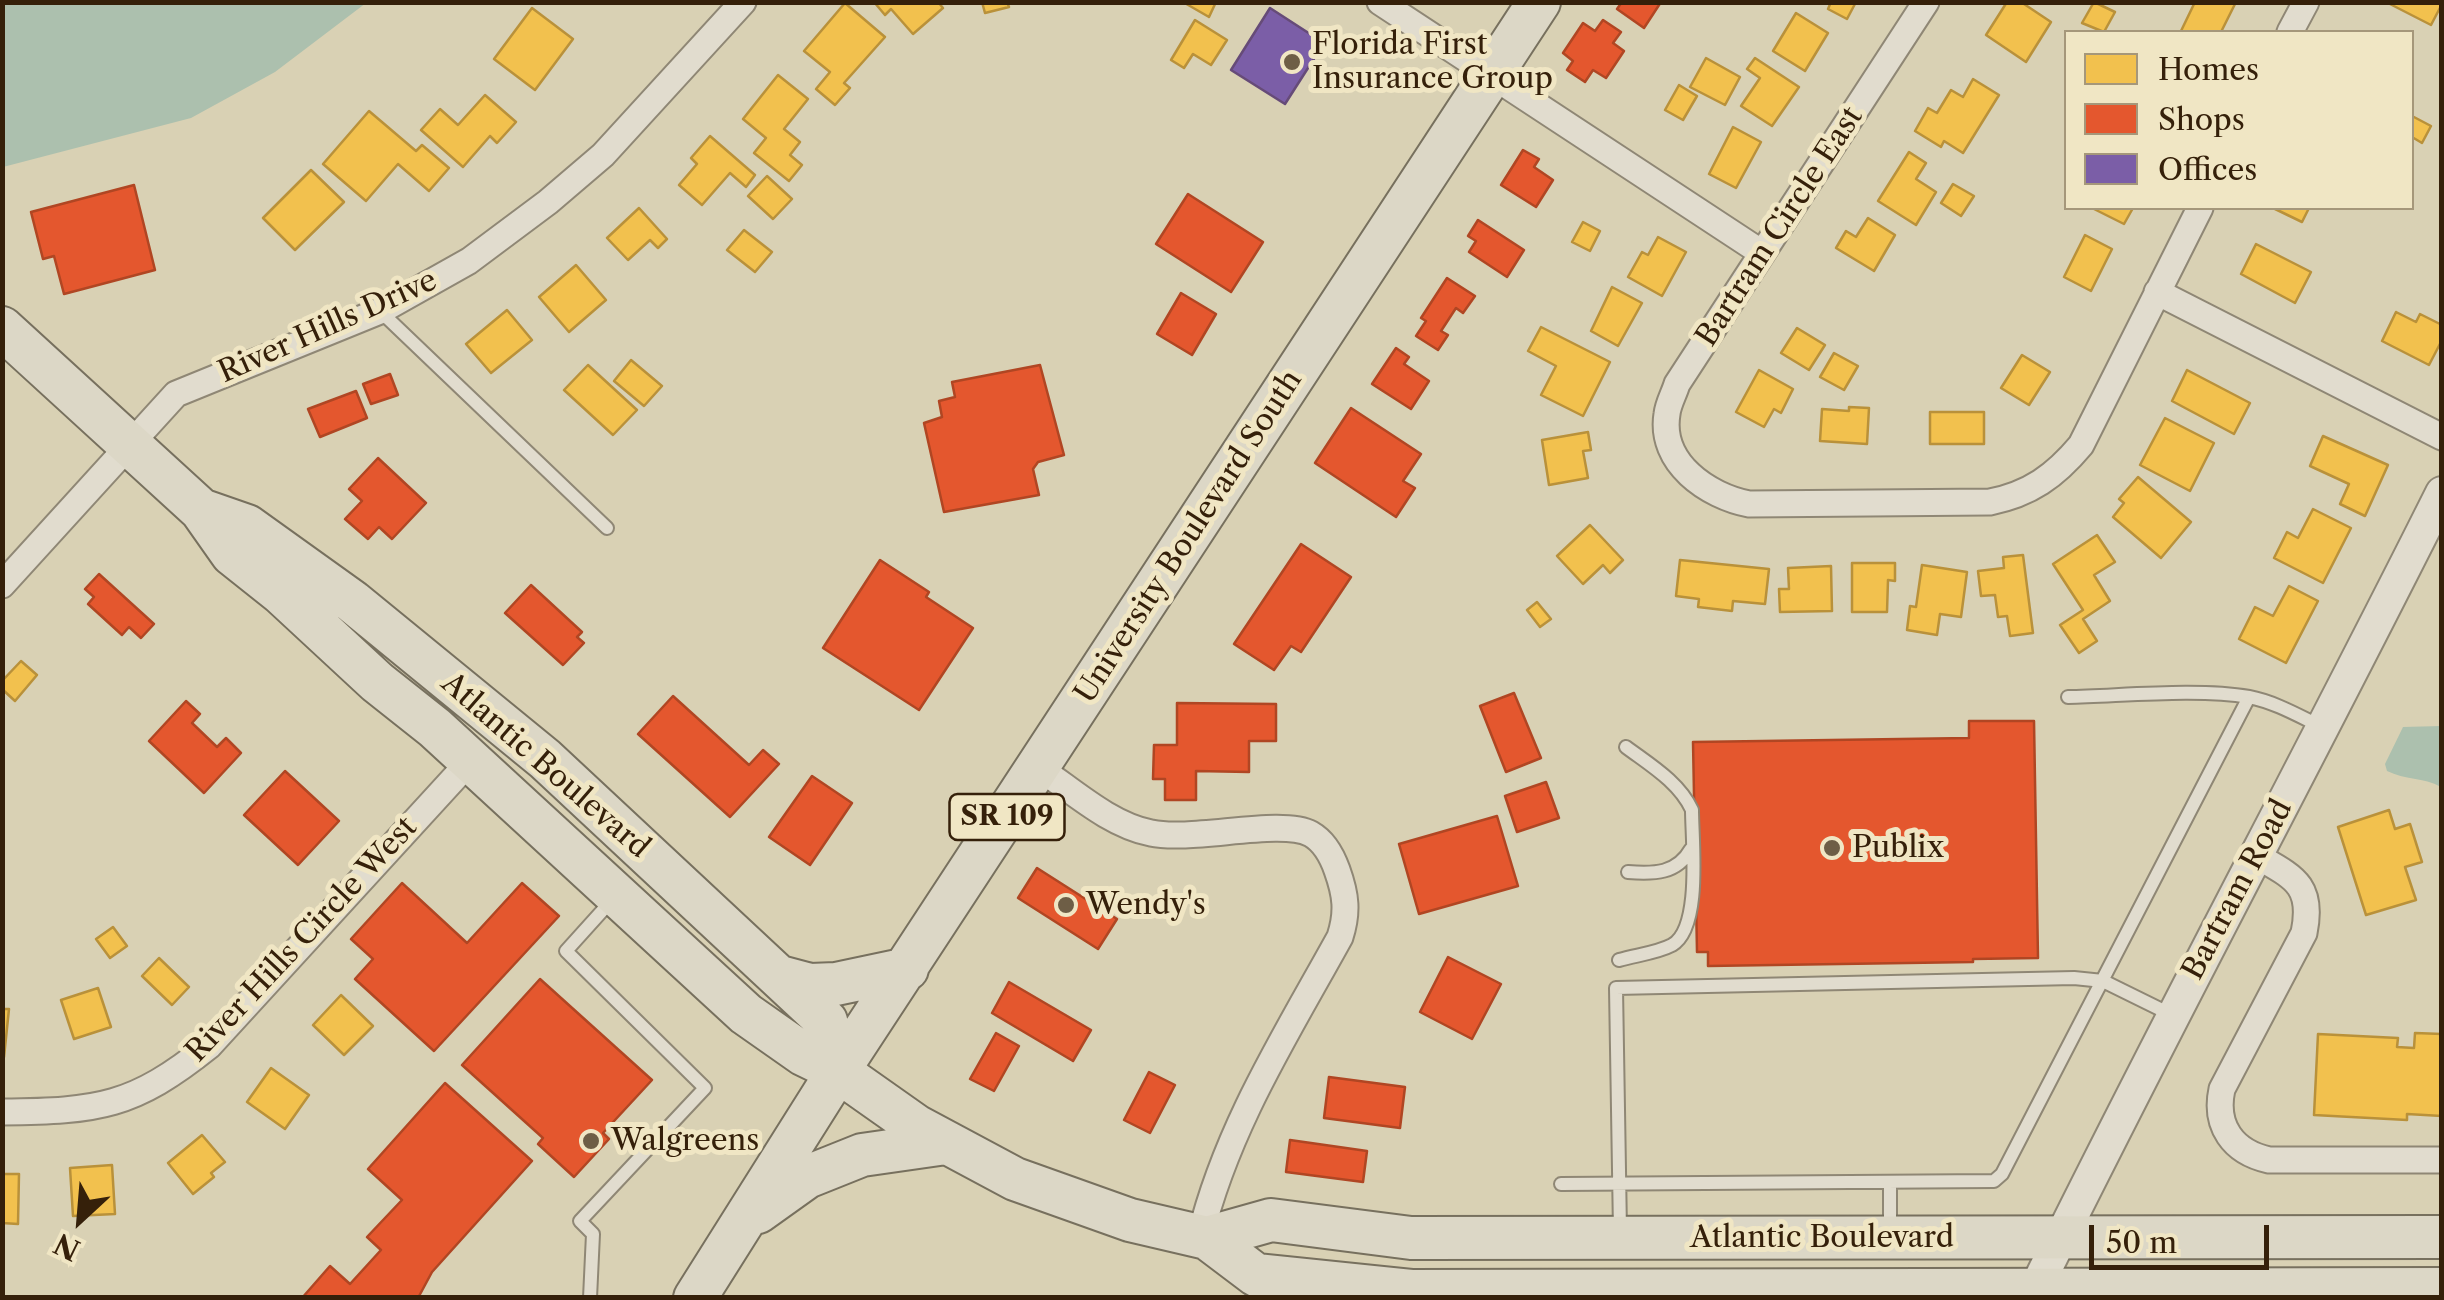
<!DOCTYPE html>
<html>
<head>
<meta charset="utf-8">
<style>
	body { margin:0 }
	#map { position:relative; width:2444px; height:1300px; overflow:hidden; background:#d9d1b4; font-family:"Libre Caslon Text",serif }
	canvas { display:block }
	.frame { position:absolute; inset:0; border:5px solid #35200a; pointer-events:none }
	.legend { position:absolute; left:2064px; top:30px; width:350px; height:180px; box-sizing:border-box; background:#f0e6c4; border:2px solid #a5977a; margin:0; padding:12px 18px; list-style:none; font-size:30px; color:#35200a }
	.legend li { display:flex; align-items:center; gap:20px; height:50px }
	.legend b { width:50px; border:2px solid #a5977a }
	.north { position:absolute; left:30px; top:1170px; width:100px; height:100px; -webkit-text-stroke:8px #f0e6c4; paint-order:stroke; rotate:206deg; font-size:28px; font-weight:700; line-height:40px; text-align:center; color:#35200a }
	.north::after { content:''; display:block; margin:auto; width:35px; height:45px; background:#35200a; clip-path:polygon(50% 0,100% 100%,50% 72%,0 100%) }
	.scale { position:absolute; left:2089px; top:1225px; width:180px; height:45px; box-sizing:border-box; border:5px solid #35200a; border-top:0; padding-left:12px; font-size:30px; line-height:35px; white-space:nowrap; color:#35200a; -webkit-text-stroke:8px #f0e6c4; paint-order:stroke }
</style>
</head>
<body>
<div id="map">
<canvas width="2444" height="1300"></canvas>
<div class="frame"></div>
<ul class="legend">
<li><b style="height:28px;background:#f2c14e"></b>Homes</li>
<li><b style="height:28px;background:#e4572e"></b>Shops</li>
<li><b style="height:28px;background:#7b5ea7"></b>Offices</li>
</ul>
<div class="north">N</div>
<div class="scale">50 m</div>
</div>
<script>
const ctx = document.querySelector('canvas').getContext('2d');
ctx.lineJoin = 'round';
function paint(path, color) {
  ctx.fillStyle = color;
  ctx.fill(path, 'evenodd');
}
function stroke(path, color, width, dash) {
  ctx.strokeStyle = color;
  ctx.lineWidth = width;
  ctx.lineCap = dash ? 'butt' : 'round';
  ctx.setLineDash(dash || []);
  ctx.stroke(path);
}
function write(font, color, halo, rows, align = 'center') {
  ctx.font = font + ' "Libre Caslon Text",serif';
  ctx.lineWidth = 10;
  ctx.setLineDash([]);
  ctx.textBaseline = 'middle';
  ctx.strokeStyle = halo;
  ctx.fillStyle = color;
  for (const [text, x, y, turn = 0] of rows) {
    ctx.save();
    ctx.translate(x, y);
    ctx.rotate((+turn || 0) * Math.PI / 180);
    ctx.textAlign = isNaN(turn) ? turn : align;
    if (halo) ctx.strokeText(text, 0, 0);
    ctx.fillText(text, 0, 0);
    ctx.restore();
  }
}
const water = new Path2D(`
	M3 2H366V3L275 72 191 118 3 167Z
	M2441 726V787C2423 777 2405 780 2387 771L2385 764 2403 727Z`);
const homes = new Path2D(`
	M874 2H938L943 8 913 34 891 9 885 15Z
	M982 2H1007L1009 7 985 13Z
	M1183 2H1216L1209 17Z
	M1831 2H1856L1847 19 1828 9Z
	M2007 2H2021L2051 22 2026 62 1986 35Z
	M2094 2 2115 12 2104 32 2082 23Z
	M2195 2H2233L2235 4 2221 32H2183L2181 31Z
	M2386 2H2442V4L2431 25Z
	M845 3 885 37 844 83 850 88 835 105 816 89 830 72 804 51Z
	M532 8 573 39 535 90 494 59Z
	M1796 13 1828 33 1805 71 1773 51Z
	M1195 20 1227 40 1211 65 1193 54 1184 68 1171 60Z
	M1706 58 1740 77 1725 105 1690 87Z
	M1755 58 1799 87 1772 126 1741 106 1760 78 1747 69Z
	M778 75 808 99 784 129 800 142 790 155 802 165 789 181 754 153 766 138 743 119Z
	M1973 79 1999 95 1963 153 1944 141 1941 147 1915 131 1928 108 1937 113 1951 90 1963 97Z
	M1679 85 1697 96 1683 120 1665 110Z
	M485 95 516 122 497 143 490 136 463 167 421 130 440 109 458 125Z
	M369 111 416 151 422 145 449 168 429 191 398 164 366 201 323 164Z
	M2412 116 2431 126 2422 143 2412 137Z
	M1733 127 1761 142 1736 188 1709 174Z
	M710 136 755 175 746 187 730 173 702 205 679 185 697 164 691 158Z
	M1909 152 1926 163 1916 179 1936 192 1916 225 1878 201Z
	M311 170 344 202 295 250 263 218Z
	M767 176 792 199 773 219 748 196Z
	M1953 184 1974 196 1961 216 1941 203Z
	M639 208 667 239 658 248 650 240 628 260 607 238Z
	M2092 208H2133L2124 224Z
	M2273 208H2309L2302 222Z
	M1868 218 1895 235 1874 271 1836 248 1846 231 1856 237Z
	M1583 222 1600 231 1590 251 1572 242Z
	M744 230 772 252 755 272 727 250Z
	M2085 235 2112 249 2091 291 2064 277Z
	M1658 237 1686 252 1662 296 1628 277 1642 252 1648 255Z
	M2256 244 2311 272 2295 303 2241 274Z
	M576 265 606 300 569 332 539 297Z
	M1612 287 1642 303 1618 346 1591 331Z
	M507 310 532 340 491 373 466 344Z
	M2396 312 2416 322 2420 314 2442 325V340L2429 365 2382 341Z
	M1541 327 1610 362 1583 416 1541 395 1556 366 1528 351Z
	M1797 328 1825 345 1809 370 1781 353Z
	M1834 353 1858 366 1844 390 1820 377Z
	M2022 355 2050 372 2029 405 2001 388Z
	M631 360 662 386 644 406 614 381Z
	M588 365 637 410 613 435 564 390Z
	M1759 370 1793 389 1781 413 1774 409 1764 427 1736 412Z
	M2187 370 2250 403 2234 434 2172 401Z
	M1849 407 1869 408 1867 444 1820 441 1822 409 1849 411Z
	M1930 412H1984V444H1930Z
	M2165 418 2214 443 2190 491 2140 465Z
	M1588 432 1591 450 1583 451 1588 478 1549 485 1542 440Z
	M2323 436 2388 465 2365 516 2340 504 2349 484 2310 466Z
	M2138 477 2191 522 2161 558 2113 517 2124 503 2119 499Z
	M2313 509 2351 528 2323 583 2274 558 2287 532 2298 538Z
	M1590 525 1623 560 1610 573 1603 565 1583 584 1557 556Z
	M2097 535 2115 562 2094 575 2110 601 2083 619 2097 641 2079 653 2060 625 2083 610 2053 564Z
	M2023 555 2033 633 2010 636 2007 616 1998 617 1995 595 1981 596 1978 571 2004 568 2003 557Z
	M1680 560 1769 569 1765 604 1733 601 1732 611 1698 607 1699 599 1676 596Z
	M1852 563H1895V581L1888 580 1887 612H1852Z
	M1922 565 1967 572 1961 617 1940 614 1937 635 1907 630 1910 606 1916 607Z
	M1831 566 1832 611 1780 612 1779 589H1789L1788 568Z
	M2289 586 2318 601 2286 663 2239 639 2255 607 2273 616Z
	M1537 602 1551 619 1540 627 1527 610Z
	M21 661 37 675 15 701 2 689V681Z
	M2389 810 2395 829 2410 824 2422 862 2405 867 2416 900 2366 915 2338 827Z
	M113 927 127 946 110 958 96 939Z
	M159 958 189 987 172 1005 142 976Z
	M98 988 111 1027 74 1039 61 1000Z
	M341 995 373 1026 344 1055 313 1025Z
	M2 1009H9L4 1057H2Z
	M2415 1033 2442 1034V1116L2407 1114V1120L2314 1115 2318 1034 2398 1038 2397 1047 2414 1048Z
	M271 1068 309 1095 285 1129 247 1102Z
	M202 1135 225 1162 211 1173 214 1177 193 1194 168 1163Z
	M112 1165 115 1214 73 1216 70 1168Z
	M2 1174H19L18 1224 2 1223Z`);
const shops = new Path2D(`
	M1622 2H1661L1644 28 1617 9Z
	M1603 20 1621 32 1613 43 1624 51 1606 78 1593 70 1585 82 1567 70 1573 61 1563 53 1583 23 1595 31Z
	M1523 150 1539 159 1534 167 1553 180 1536 207 1501 185Z
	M134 185 155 270 64 294 54 256 43 259 31 212Z
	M1188 194 1263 242 1231 292 1156 244Z
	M1478 220 1524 250 1507 277 1469 252 1476 241 1468 236Z
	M1447 278 1475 296 1463 313 1456 308 1441 331 1448 335 1438 350 1416 336 1426 321 1421 318Z
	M1181 293 1216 314 1192 355 1157 334Z
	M1396 348 1409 357 1404 364 1429 381 1411 409 1372 384Z
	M1040 365 1064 455 1038 462 1033 469 1039 495 944 512 924 423 942 417 939 401 955 397 952 382Z
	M390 374 398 395 371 404 363 384Z
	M356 391 367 418 320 437 308 409Z
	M1351 408 1421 454 1403 481 1415 488 1396 517 1315 463Z
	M378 458 426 503 392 539 379 527 368 539 345 519 362 501 349 489Z
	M1301 544 1351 577 1301 652 1291 646 1274 670 1234 644Z
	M880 560 929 592 926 597 973 628 919 710 823 648Z
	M99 574 154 624 141 638 129 627 122 635 88 604 94 597 85 589Z
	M531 585 582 632 577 637 584 643 563 665 505 613Z
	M1514 693 1541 758 1506 772 1480 706Z
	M673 696 749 765 763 750 779 764 730 817 638 734Z
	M186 701 200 714 192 723 217 747 226 738 241 753 204 793 149 741Z
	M1177 703 1276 704V741H1249V772L1196 771V800H1165V779H1153L1154 745H1177Z
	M1969 721H2034L2038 958 1973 959V962L1708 966V952H1697L1693 742 1969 738Z
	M285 771 339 821 298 865 244 815Z
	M812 776 852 803 810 865 769 837Z
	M1546 782 1559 818 1517 832 1505 796Z
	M1497 816 1518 886 1419 914 1399 844Z
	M1037 868 1117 919 1098 949 1018 898Z
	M402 883 467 943 522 883 559 916 434 1051 355 979 373 959 351 939Z
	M1448 957 1501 984 1472 1039 1420 1012Z
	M540 979 652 1080 603 1133 609 1139 574 1177 538 1144 543 1138 462 1065Z
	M1009 982 1091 1030 1073 1061 992 1013Z
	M996 1033 1019 1046 994 1091 970 1079Z
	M1149 1072 1175 1085 1150 1133 1124 1120Z
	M1329 1077 1405 1087 1400 1128 1324 1118Z
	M445 1083 532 1161 432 1272 418 1298H302L330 1266 350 1284 381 1250 367 1237 402 1200 368 1169Z
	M1290 1140 1367 1151 1363 1182 1286 1172Z`);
const offices = new Path2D(`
	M1270 8 1324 43 1285 104 1231 70Z`);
const service = new Path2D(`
	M380 311 607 528
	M2068 697C2121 696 2198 688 2249 697 2275 702 2299 716 2322 727
	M1628 872C1654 874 1677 874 1691 849
	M1619 960C1636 955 1657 953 1672 945 1702 928 1692 841 1692 810 1679 782 1650 765 1626 747
	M1561 1184 1994 1181 2002 1174 2249 697
	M1620 1231 1616 988 2074 978 2103 981 2170 1014
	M1890 1231V1183
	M590 1298 593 1234 580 1221 705 1088 566 951 612 900`);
const minor = new Path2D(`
	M1380 2 1762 253
	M1926 2 1677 384C1674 394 1668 404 1667 414 1659 463 1708 496 1749 504L1990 502C2030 494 2055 476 2081 445L2200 208
	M2290 32 2306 2
	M2157 292 2442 437
	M2 585 176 394 380 311 469 261 548 202 603 155 743 2
	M1039 768C1073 791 1110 825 1151 833 1192 842 1281 818 1311 834 1325 842 1332 856 1337 870 1346 895 1348 912 1340 937 1286 1035 1227 1127 1200 1237
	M2255 855C2293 877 2314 884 2304 933L2222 1089C2214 1126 2233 1152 2269 1160H2442
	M2 1112C99 1111 133 1107 209 1046L470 761`);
const tertiary = new Path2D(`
	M2036 1288C2167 1021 2309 759 2442 493`);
const primary = new Path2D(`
	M2 328 201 510 232 554 281 593 377 682 435 728 746 1014 803 1054 838 1071 916 1126 1015 1179 1130 1220 1207 1238 1256 1275 1411 1291 2442 1289
	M201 510 247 526 353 602 545 759 826 1021 838 1071
	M780 977 810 985 836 984 907 969
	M758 1212 807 1177 862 1155 946 1143
	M1207 1238 1271 1220 1411 1238 2442 1237
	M695 1298 838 1071 1539 2`);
const markers = [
	[1292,62,10,"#6e5e46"],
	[1832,848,10,"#6e5e46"],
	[1066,905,10,"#6e5e46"],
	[591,1141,10,"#6e5e46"]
];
const shields = [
	[1007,817,115]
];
const shieldNames = [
	["SR 109",1007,817]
];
const poiNames = [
	["Florida First",1312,45],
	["Insurance Group",1312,79],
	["Publix",1852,848],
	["Wendy's",1086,905],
	["Walgreens",611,1141]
];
const streetNames = [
	["Bartram Circle East",1780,227,-57],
	["River Hills Drive",328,327,-24],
	["University Boulevard South",1189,537,-57],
	["Atlantic Boulevard",545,766,41],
	["Bartram Road",2238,890,-62],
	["River Hills Circle West",302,940,-47],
	["Atlantic Boulevard",1822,1238]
];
paint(water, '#acc0ae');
paint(homes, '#f2c14e');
stroke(homes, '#b9913a', 2.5);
paint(shops, '#e4572e');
stroke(shops, '#b04623', 2.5);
paint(offices, '#7b5ea7');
stroke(offices, '#664b78', 2.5);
stroke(service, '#8f8775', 16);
stroke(minor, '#8f8775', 29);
stroke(tertiary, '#8f8775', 36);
stroke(primary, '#77705e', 46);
stroke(service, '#e1dcce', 12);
stroke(minor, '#e1dcce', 25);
stroke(tertiary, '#e1dcce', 32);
stroke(primary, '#dcd7c6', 42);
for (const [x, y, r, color] of markers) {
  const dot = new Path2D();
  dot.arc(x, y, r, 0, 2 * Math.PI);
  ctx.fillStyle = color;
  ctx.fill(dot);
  stroke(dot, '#f0e6c4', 4);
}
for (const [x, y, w] of shields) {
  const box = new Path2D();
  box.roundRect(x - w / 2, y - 23, w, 46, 8);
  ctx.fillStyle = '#f0e6c4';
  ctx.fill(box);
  stroke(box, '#35200a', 2.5);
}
write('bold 28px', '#35200a', null, shieldNames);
write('30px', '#35200a', '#f0e6c4', poiNames, 'left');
write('30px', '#35200a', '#f0e6c4', streetNames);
</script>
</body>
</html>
